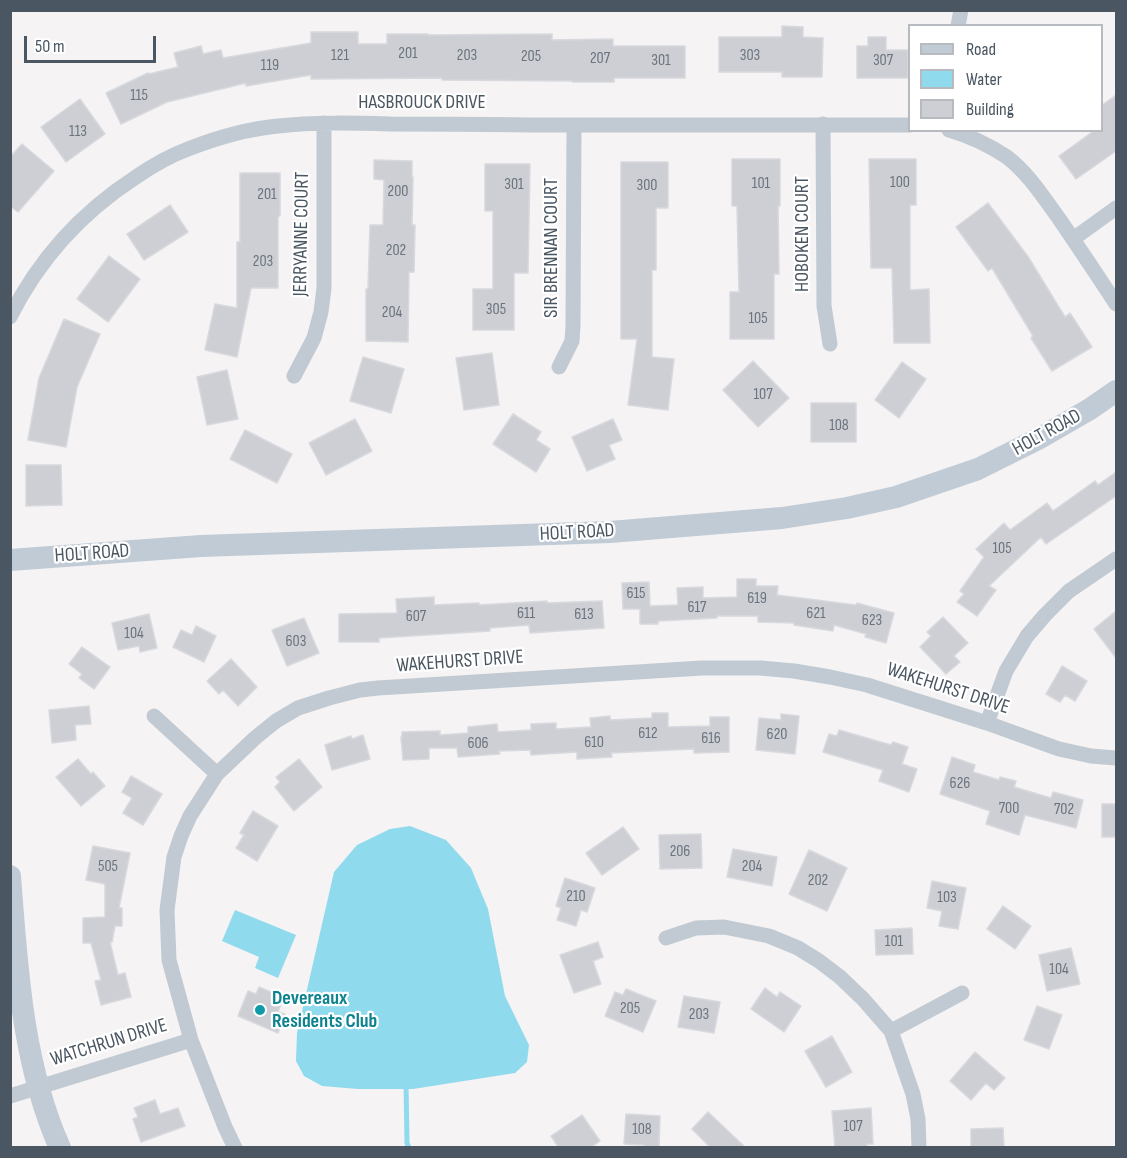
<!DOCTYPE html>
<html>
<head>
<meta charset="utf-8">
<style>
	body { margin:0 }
	#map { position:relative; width:1127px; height:1158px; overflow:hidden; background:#f5f3f3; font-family:"Sofia Sans Condensed",sans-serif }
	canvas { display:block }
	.frame { position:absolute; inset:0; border:12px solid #4a5661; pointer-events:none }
	.legend { position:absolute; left:908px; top:24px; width:195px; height:108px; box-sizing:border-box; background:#fff; border:2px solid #b7bbc0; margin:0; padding:8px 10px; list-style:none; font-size:18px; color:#4a5661 }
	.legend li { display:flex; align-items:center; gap:12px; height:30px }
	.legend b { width:30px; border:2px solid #b7bbc0 }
	.scale { position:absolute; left:24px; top:36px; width:132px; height:27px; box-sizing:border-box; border:3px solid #4a5661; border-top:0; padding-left:8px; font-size:18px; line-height:21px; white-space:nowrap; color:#4a5661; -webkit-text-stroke:4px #fff; paint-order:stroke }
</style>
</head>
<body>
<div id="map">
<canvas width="1127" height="1158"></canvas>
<div class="frame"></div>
<ul class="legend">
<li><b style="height:8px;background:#c1cbd6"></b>Road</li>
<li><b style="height:16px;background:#90daee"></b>Water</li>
<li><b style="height:16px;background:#cdcfd5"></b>Building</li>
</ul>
<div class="scale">50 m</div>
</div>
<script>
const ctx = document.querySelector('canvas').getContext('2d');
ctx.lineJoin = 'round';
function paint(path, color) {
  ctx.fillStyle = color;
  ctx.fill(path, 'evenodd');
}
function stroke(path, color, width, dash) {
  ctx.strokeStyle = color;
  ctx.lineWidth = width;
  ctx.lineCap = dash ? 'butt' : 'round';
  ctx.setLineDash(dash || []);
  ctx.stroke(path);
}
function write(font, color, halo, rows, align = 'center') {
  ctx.font = font + ' "Sofia Sans Condensed",sans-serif';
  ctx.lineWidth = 4.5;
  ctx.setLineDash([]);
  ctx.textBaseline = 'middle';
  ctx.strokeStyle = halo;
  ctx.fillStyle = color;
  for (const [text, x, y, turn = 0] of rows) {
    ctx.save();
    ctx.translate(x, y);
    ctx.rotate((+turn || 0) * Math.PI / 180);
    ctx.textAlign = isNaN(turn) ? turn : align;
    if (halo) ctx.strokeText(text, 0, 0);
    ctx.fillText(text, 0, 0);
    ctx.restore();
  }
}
const water = new Path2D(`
	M410 826 446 840 471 868 488 909 505 996 529 1045 527 1062 515 1073 413 1089H358L322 1086 304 1076 296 1061 297 1033 334 872 357 845 390 829Z
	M235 910 296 935 278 978 255 968 259 957 222 941Z`);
const stream = new Path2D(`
	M406 1082 407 1143 409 1148`);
const building = new Path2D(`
	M782 26 803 27V37L823 38 822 77H782V72H719V37H782Z
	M311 32H358V44H387V34H428V35L552 34V40L613 39V46H685V78H614V82H572V81L442 80V78L311 79V75L246 86V83L167 102 121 124 106 93 148 73 149 74 178 67 174 53 201 46 203 54 221 50 223 58 311 43Z
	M868 37H886V50H908V78H857V46H868Z
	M1116 95V151L1076 179 1059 156 1095 130H1101V106Z
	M80 99 105 134 66 162 41 127Z
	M22 144 54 171 18 212 10 206V157Z
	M732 159H780V206H778L779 274H774V339H730V292H739L737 206H732Z
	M869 159H916V205H910V290L929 289 930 343H894L892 268H871Z
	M374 160 412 161V177H413L412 225H415L414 272H409L408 342 366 341V289H368L370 225H383L384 180 374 179Z
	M621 162H668V208H656V270H652V357L674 359 668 410 628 405 637 339H621Z
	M485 164H530L528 273H514V330H473V289H493V211H485Z
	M240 173H280V216H278V288H251L237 357 205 350 215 304 237 308V242H240Z
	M988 203 1029 258 1065 317 1070 313 1092 347 1052 371 1031 338 1033 336 992 268 988 271 956 227Z
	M170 205 188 232 144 260 127 234Z
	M109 256 140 279 108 322 77 299Z
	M64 319 100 334 77 387 66 447 28 440 39 378Z
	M492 353 499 405 464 410 456 358Z
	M363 357 404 369 391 413 350 401Z
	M753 361 789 398 758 427 723 390Z
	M902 362 926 379 899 418 875 400Z
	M227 370 238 419 207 425 197 377Z
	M811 403H856V442H811Z
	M513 414 541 432 536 440 550 449 536 472 493 444Z
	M355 419 372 451 326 475 309 443Z
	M613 419 622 440 609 445 615 459 587 471 572 437Z
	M245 430 292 454 277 483 230 459Z
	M26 465H61L62 505 26 506Z
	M1116 472V496L1046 544 1041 537 989 586 996 590 977 616 957 602 964 594 960 591 984 557 976 549 1004 523 1010 530 1047 503 1053 511 1095 481 1098 485Z
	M737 579H756V586H778L777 595 856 605 857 603 894 613 886 643 865 637 866 634 834 625 833 631 794 625V623L758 622V616H717V618L658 621V624H640V609H623L622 583 649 582 650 606 678 605 677 588 703 587V598L737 597Z
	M434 597V605L479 603V605L547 601V603L602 601 604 628 530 633 529 625 490 628V631L379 638V642H339V614L397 613 396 599Z
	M1116 611V658L1094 629Z
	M149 614 157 648 140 652 139 646 118 650 112 623Z
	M943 617 968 643 954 656 960 662 946 674 920 647 931 636 927 632Z
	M304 618 319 653 287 666 272 630Z
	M196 626 216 636 204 662 173 647 181 630 192 635Z
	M82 647 110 667 94 689 79 678 82 674 69 664Z
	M231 659 257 687 238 706 223 690 219 694 207 681Z
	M1062 666 1087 681 1075 701 1065 695 1060 702 1046 694Z
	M89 706 91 724 75 725 76 740 52 743 49 710Z
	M652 713H668V727L710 726V717H729V752L694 753V749L611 753 612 757 577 759V752L531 755 530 750 499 751 500 754 458 757 457 748H429V759L403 760 401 737H402V732L440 731V735L468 733V727L497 724 498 732 531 730V724L556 723V729L591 727 590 718 610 716V720L652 718Z
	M781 714 799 716 795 754 756 750 759 718 781 720Z
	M839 730 891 745 893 742 908 747 902 764 917 769 909 792 879 781 883 770 823 752 829 734 837 736Z
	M363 735 370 759 332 770 325 745 351 736 352 739Z
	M952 757 975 765 973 772 999 780 1000 777 1016 781 1014 787 1051 798 1053 792 1083 800 1076 828 1025 815 1019 835 986 824 990 811 940 794Z
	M78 759 91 774 93 772 105 786 81 806 56 777Z
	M299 759 322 787 294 811 275 787 280 782 276 777Z
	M131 776 162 794 143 825 123 813 132 798 122 792Z
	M1102 804H1116V837H1102Z
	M253 811 278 826 257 861 236 848 244 835 240 833Z
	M623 827 639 849 602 875 586 853Z
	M701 834 702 868 660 869 659 835Z
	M93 846 130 853 119 908H122V926H115L112 942H110L118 975 125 973 131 997 101 1005 95 981 101 980 91 943H83V918L105 917V884L86 880Z
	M733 849 777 857 772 886 727 877Z
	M809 850 847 868 827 911 789 894Z
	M565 878 595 888 587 912 581 910 576 926 557 920 561 908 556 906Z
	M932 881 966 888 958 929 939 926 942 911 927 908Z
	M1003 906 1031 926 1015 949 987 929Z
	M912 928 913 954 876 955 875 930Z
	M598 942 603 957 593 961 601 984 574 993 560 955Z
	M1071 948 1080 984 1047 991 1039 955Z
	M259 987 276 994 274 1001 281 1004 278 1012 285 1014 278 1033 238 1016 248 991 256 994Z
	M765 988 777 997 780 992 801 1006 784 1032 751 1009Z
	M626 989 656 1001 643 1032 605 1016 615 992 623 995Z
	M684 996 720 1002 714 1033 678 1027Z
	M1037 1006 1062 1015 1049 1049 1024 1040Z
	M832 1036 852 1072 826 1087 805 1051Z
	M975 1052 1005 1078 994 1090 986 1083 971 1100 950 1081Z
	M155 1100 160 1114 178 1108 185 1126 141 1142 133 1119 138 1117 134 1108Z
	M871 1108 873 1144H867V1148H835L832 1111Z
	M708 1112 746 1148H711L692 1129Z
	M626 1114 660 1116 659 1148H644V1145L624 1144Z
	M582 1115 600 1141 590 1148H559L551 1136Z
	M1003 1128 1004 1148H971V1129Z`);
const street = new Path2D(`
	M958 26 961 10
	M823 124 824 306 830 344
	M949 130C970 136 989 145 1007 157 1029 174 1044 198 1060 220 1079 248 1098 276 1116 304
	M1073 239 1116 208
	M10 317C39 259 82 212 136 177 152 166 169 156 188 149 216 138 247 129 278 126 315 122 353 123 390 124 436 124 482 124 527 125 655 126 782 124 910 125
	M559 367 572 341 573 326 574 125
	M294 376 314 338 321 312 324 288V123
	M154 716 217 774
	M987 723 1006 671 1027 636 1045 615 1069 591 1116 559
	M666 938 696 928 724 927 769 936 798 948 819 961 840 977 863 999 891 1031 913 1094 918 1119 919 1148
	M891 1031 962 993
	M10 1096 191 1040
	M235 1148 225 1127 191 1040 169 960 167 910 174 857 181 836 190 816 217 774 255 738 276 721 298 708 329 698 360 690 378 688 702 668H760L794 671 830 677 867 685 987 723 1059 749 1091 756 1116 758`);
const secondary = new Path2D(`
	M10 560 201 546 610 532 782 518 847 508 896 497 978 469 1038 439 1090 409 1116 391
	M10 876C17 967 22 1063 60 1148`);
const markers = [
	[260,1010,6,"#0f9aa8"]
];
const numberNames = [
	["201",408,54],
	["121",340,56],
	["203",467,56],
	["303",750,56],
	["205",531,57],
	["207",600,59],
	["301",661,61],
	["307",883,61],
	["119",270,66],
	["115",139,96],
	["113",78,132],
	["100",900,183],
	["101",761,184],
	["301",514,185],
	["300",647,186],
	["200",398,192],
	["201",267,195],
	["202",396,251],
	["203",263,262],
	["305",496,310],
	["204",392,313],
	["105",758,319],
	["107",763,395],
	["108",839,426],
	["105",1002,549],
	["615",636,594],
	["619",757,599],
	["617",697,608],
	["611",526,614],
	["621",816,614],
	["613",584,615],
	["607",416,617],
	["623",872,621],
	["104",134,634],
	["603",296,642],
	["612",648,734],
	["620",777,735],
	["616",711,739],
	["610",594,743],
	["606",478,744],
	["626",960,784],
	["700",1009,809],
	["702",1064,810],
	["206",680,852],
	["505",108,867],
	["204",752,867],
	["202",818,881],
	["210",576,897],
	["103",947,898],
	["101",894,942],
	["104",1059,970],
	["205",630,1009],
	["203",699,1015],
	["107",853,1127],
	["108",642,1130]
];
const streetNames = [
	["HASBROUCK DRIVE",422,103],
	["JERRYANNE COURT",302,234,-89],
	["HOBOKEN COURT",803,234,-90],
	["SIR BRENNAN COURT",552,248,-90],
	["HOLT ROAD",1047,433,-29],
	["HOLT ROAD",577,533,-3],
	["HOLT ROAD",92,554,-4],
	["WAKEHURST DRIVE",460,662,-4],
	["WAKEHURST DRIVE",948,689,18],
	["WATCHRUN DRIVE",109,1043,-17]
];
const cultureNames = [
	["Devereaux",272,999],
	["Residents Club",272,1022]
];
paint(water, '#90daee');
stroke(stream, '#90daee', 5);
paint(building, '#cdcfd5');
stroke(building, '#d7d9de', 1.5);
stroke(street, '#c1cad2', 15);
stroke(secondary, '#c1cbd6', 22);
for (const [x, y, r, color] of markers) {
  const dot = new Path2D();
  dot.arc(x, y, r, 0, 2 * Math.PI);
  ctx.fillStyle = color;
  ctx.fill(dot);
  stroke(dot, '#fff', 2);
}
write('16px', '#6b747e', null, numberNames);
write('20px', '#4a5661', '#fff', streetNames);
write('bold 20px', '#0d838f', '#fff', cultureNames, 'left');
</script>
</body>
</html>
